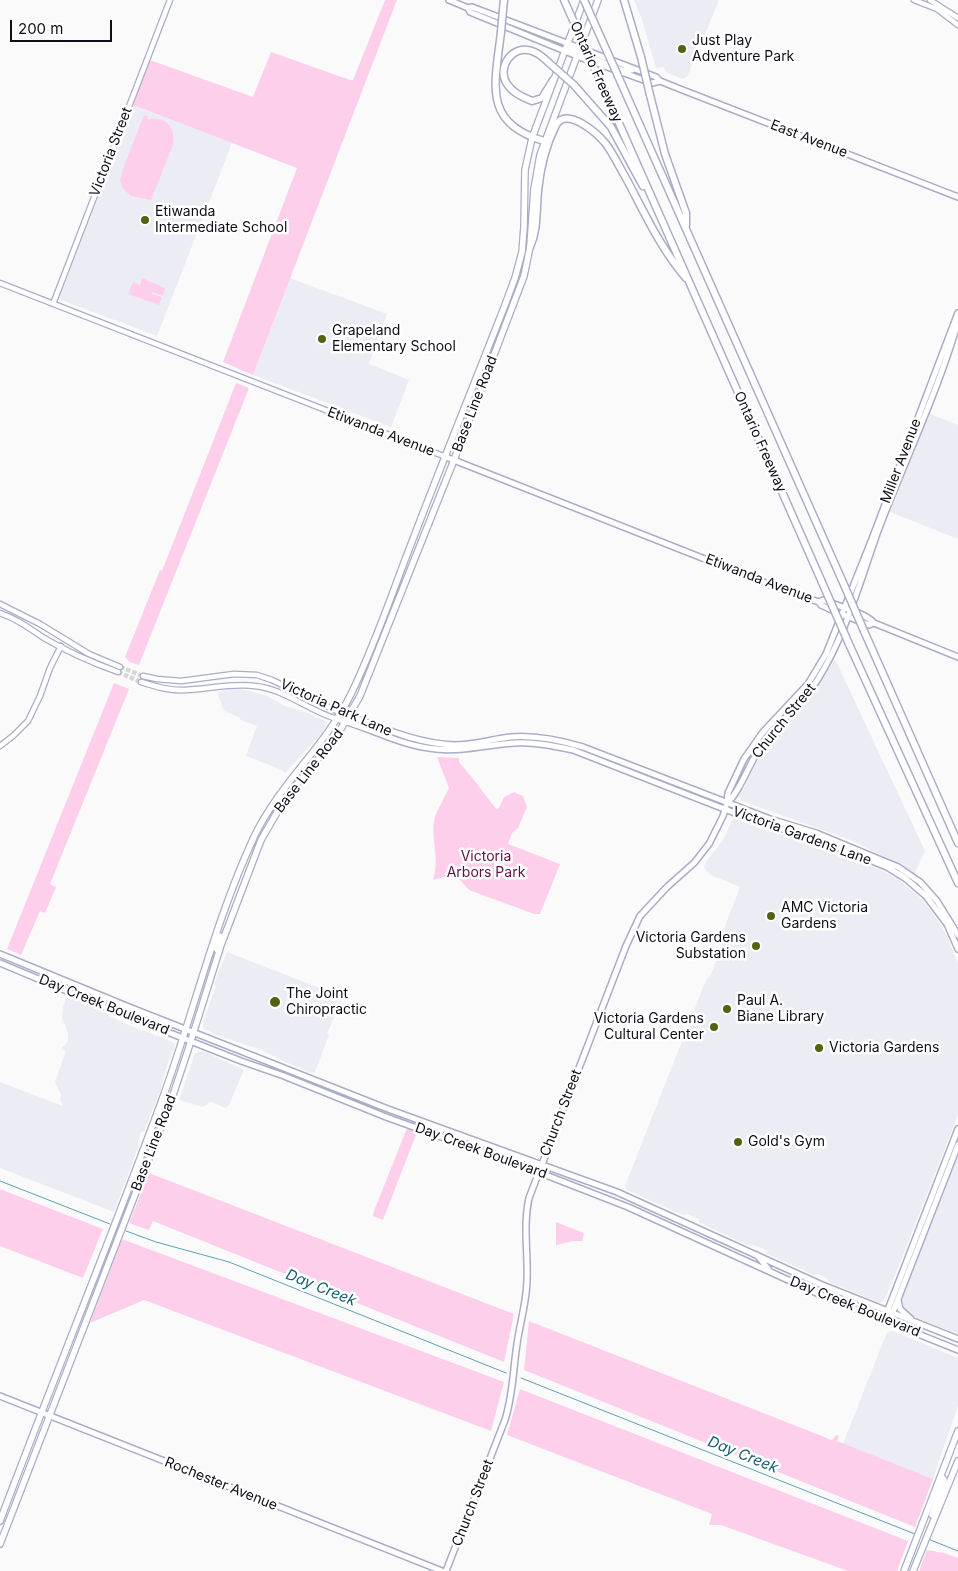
<!DOCTYPE html>
<html>
<head>
<meta charset="utf-8">
<style>
	body { margin:0 }
	#map { position:relative; width:958px; height:1571px; overflow:hidden; background:#fafafa; font-family:Inter,sans-serif }
	canvas { display:block }
	.scale { position:absolute; left:10px; top:20px; width:102px; height:22px; box-sizing:border-box; border:2px solid #0e0e18; border-top:0; padding-left:6px; font-size:15px; line-height:18px; white-space:nowrap; color:#0e0e18; -webkit-text-stroke:4px #fff; paint-order:stroke }
</style>
</head>
<body>
<div id="map">
<canvas width="958" height="1571"></canvas>
<div class="scale">200 m</div>
</div>
<script>
const ctx = document.querySelector('canvas').getContext('2d');
ctx.lineJoin = 'round';
function paint(path, color) {
  ctx.fillStyle = color;
  ctx.fill(path, 'evenodd');
}
function stroke(path, color, width, dash) {
  ctx.strokeStyle = color;
  ctx.lineWidth = width;
  ctx.lineCap = dash ? 'butt' : 'round';
  ctx.setLineDash(dash || []);
  ctx.stroke(path);
}
function write(font, color, halo, rows, align = 'center') {
  ctx.font = font + ' Inter,sans-serif';
  ctx.lineWidth = 5;
  ctx.setLineDash([]);
  ctx.textBaseline = 'middle';
  ctx.strokeStyle = halo;
  ctx.fillStyle = color;
  for (const [text, x, y, turn = 0] of rows) {
    ctx.save();
    ctx.translate(x, y);
    ctx.rotate((+turn || 0) * Math.PI / 180);
    ctx.textAlign = isNaN(turn) ? turn : align;
    if (halo) ctx.strokeText(text, 0, 0);
    ctx.fillText(text, 0, 0);
    ctx.restore();
  }
}
const built = new Path2D(`
	M634 0H719L687 77 682 79 666 72 664 67 656 68 642 20Z
	M133 105 232 143 157 336 61 300 60 296Z
	M290 278 387 314 369 364 409 380 391 427 253 375Z
	M928 413 958 425V539L890 512Z
	M835 659 925 851 914 875 900 865 853 841 742 801 739 797 755 765 766 749 815 692Z
	M238 689 247 690 267 696 283 705 308 713 327 722 326 726 321 734 285 773 280 769 246 756 257 726 241 720 239 717 224 711 218 694 220 691Z
	M733 819H736L759 828 804 841 841 857 845 856 883 871 898 879 922 899 932 912 947 936 958 964V1115L902 1258 884 1301 880 1303 829 1282 826 1278 818 1274 814 1275 767 1254 766 1250 753 1245 749 1246 700 1223 699 1219 687 1214 683 1215 627 1190 625 1186 706 980 711 974 721 948 720 939 740 887 711 875 704 868 705 863 723 840Z
	M227 952 343 997 327 1034 329 1035 315 1072 311 1073 290 1064 259 1049 216 1035 203 1028V1022L216 986 214 983Z
	M71 997 126 1024 173 1042 175 1047 167 1065 161 1089 144 1131 141 1132 138 1141 139 1145 114 1212 0 1168V1082L63 1106 60 1099 61 1095 55 1082 66 1051 63 1049 62 1047 65 1045 68 1040V1033L62 1018 63 1008 66 999Z
	M203 1051 244 1070 229 1105 226 1108 211 1102 203 1107 179 1100 195 1053Z
	M958 1152V1334L909 1315 903 1310 900 1301Z
	M893 1331 958 1358V1406L933 1479 843 1444 887 1332Z`);
const green = new Path2D(`
	M385 0H397L253 375 223 362 297 168 133 105 150 60 253 97 271 52 350 80H353Z
	M144 115 148 117 147 120C164 114 177 127 173 145L151 200 131 196 123 189 120 180 123 169Z
	M142 278 165 288 163 296 152 292V294L162 297 159 305 128 294 133 282 140 285Z
	M236 383 249 388 139 665 130 662 125 657 160 570 162 571Z
	M114 683 129 689 50 884 56 887 45 913 40 911 21 955 7 949Z
	M437 757 459 758V762L474 780 496 809 499 808 504 797 514 792 523 796 527 807 518 828 512 833 508 844 560 864 540 914H534L469 890 460 880 454 877 448 876 433 880C440 859 431 840 434 821 437 809 444 799 449 788Z
	M407 1128 417 1132 383 1220 373 1216 374 1211Z
	M149 1173 514 1314 504 1362 153 1221 149 1230 129 1223Z
	M0 1189 103 1229 83 1278 0 1246Z
	M556 1222 584 1233 582 1241H573L556 1245Z
	M122 1239 504 1382 491 1431 144 1300 90 1323Z
	M529 1321 832 1440 836 1435 839 1436 837 1441 933 1479 915 1527 524 1370Z
	M520 1389 908 1541 897 1571H848L721 1525H709L712 1514 507 1435Z
	M927 1550 944 1553 958 1558V1571H919Z`);
const stream = new Path2D(`
	M0 1181 110 1224
	M126 1231 156 1242 229 1262 506 1373
	M521 1378 915 1534
	M928 1539 958 1551`);
const tertiaryTunnel = new Path2D(`
	M120 667 143 676
	M118 672 141 682`);
const tertiary = new Path2D(`
	M914 0 937 9 958 25
	M930 0 958 18
	M0 283 446 457
	M53 304 170 0
	M0 604 40 624 89 654 120 667
	M0 613C17 619 29 628 44 638 68 652 93 663 118 672
	M143 676 157 679 181 681 234 674 257 675 272 680 341 713
	M141 682C156 687 170 691 186 690 210 689 231 683 255 686 285 689 309 711 337 719
	M0 746 13 736 28 721 40 696 50 668 61 646`);
const secondary = new Path2D(`
	M449 0 468 8 470 12 582 58 652 83 660 81
	M468 8 472 7 656 77 660 81 680 89 958 197
	M567 48 622 70H632
	M446 457 786 591 819 602 823 600C835 605 866 613 874 623L958 657
	M819 602 821 605 836 612
	M844 615 869 625 874 623
	M341 713C379 726 413 743 454 745 474 745 492 739 511 737 536 735 559 740 583 747L770 819 816 833 898 867 920 882 937 901 958 935
	M337 719C371 728 401 746 436 749 464 752 489 744 516 743 536 742 554 746 573 750L714 805 764 824 806 835 887 867 905 878 926 896 947 924 958 949
	M727 803C738 795 750 762 760 748 777 723 802 704 818 679 846 634 860 581 878 531 904 462 937 394 958 322
	M0 954 129 1007 388 1109 617 1192 820 1284 958 1339
	M0 963 122 1014 241 1061 284 1076 386 1117 538 1172 628 1207 821 1295 958 1350
	M757 1255 769 1270
	M898 1300 900 1309 911 1319
	M884 1320 958 1129
	M889 1322 958 1145
	M0 1396 442 1571
	M446 1571 505 1420C513 1395 513 1370 517 1344 520 1322 527 1301 527 1279 528 1251 523 1225 529 1198L626 946 640 916 667 887 694 863 709 844 723 816 727 803 728 793 744 759 763 732 808 684 826 654 872 539 958 313`);
const primary = new Path2D(`
	M219 952 216 948 220 936
	M932 1515 944 1480 941 1476
	M0 1521C53 1380 110 1241 162 1100 194 1012 215 921 254 837 279 784 325 747 351 694 376 643 394 587 415 534 444 458 475 382 505 305L515 278 522 252 524 227 525 170 532 138 584 0
	M0 1544 170 1104 188 1050 221 945 261 840 286 797 335 739 360 696 454 460 524 276 530 247 534 189 540 155 598 0
	M904 1571 958 1431
	M913 1571 958 1461`);
const motorway = new Path2D(`
	M564 0 568 9
	M624 0 641 57
	M503 10 504 0
	M501 32C495 84 482 123 544 141
	M548 62C543 57 538 53 532 51 513 44 496 67 507 84 512 92 524 98 532 101L542 98 553 80
	M595 69 821 580
	M618 76 845 587
	M574 85 611 127 643 186
	M650 95 665 154 686 213V225
	M530 247C538 229 536 211 538 191 540 170 546 145 556 125 567 106 598 134 606 144 614 155 620 168 627 180 645 214 661 249 686 278
	M864 631 958 843
	M849 644 958 883`);
const motorwayBridge = new Path2D(`
	M584 0 618 76
	M568 9 595 69
	M501 32 503 10
	M641 57 650 95
	M548 62 574 85
	M821 580 849 644
	M845 587 864 631`);
const markers = [
	[682,49,5,"#506410"],
	[145,220,5,"#506410"],
	[322,339,5,"#506410"],
	[771,916,5,"#506410"],
	[756,946,5,"#506410"],
	[275,1002,6,"#506410"],
	[727,1009,5,"#506410"],
	[714,1027,5,"#506410"],
	[819,1048,5,"#506410"],
	[738,1142,5,"#506410"]
];
const poiNames = [
	["Just Play",692,41],
	["Adventure Park",692,57],
	["Etiwanda",155,212],
	["Intermediate School",155,228],
	["Grapeland",332,331],
	["Elementary School",332,347],
	["AMC Victoria",781,908],
	["Gardens",781,924],
	["Victoria Gardens",746,938,"right"],
	["Substation",746,954,"right"],
	["The Joint",286,994],
	["Chiropractic",286,1010],
	["Paul A.",737,1001],
	["Biane Library",737,1017],
	["Victoria Gardens",704,1019,"right"],
	["Cultural Center",704,1035,"right"],
	["Victoria Gardens",829,1048],
	["Gold's Gym",748,1142]
];
const streetNames = [
	["Ontario Freeway",596,72,66],
	["East Avenue",809,139,21],
	["Victoria Street",111,152,-69],
	["Base Line Road",475,404,-69],
	["Etiwanda Avenue",381,432,21],
	["Ontario Freeway",760,442,66],
	["Miller Avenue",901,461,-69],
	["Etiwanda Avenue",759,579,21],
	["Victoria Park Lane",336,708,24],
	["Church Street",784,721,-51],
	["Base Line Road",309,771,-52],
	["Victoria Gardens Lane",802,836,20],
	["Day Creek Boulevard",104,1005,22],
	["Church Street",561,1113,-69],
	["Base Line Road",154,1143,-69],
	["Day Creek Boulevard",481,1151,20],
	["Day Creek Boulevard",855,1307,22],
	["Rochester Avenue",221,1484,22],
	["Church Street",473,1503,-69]
];
const parkNames = [
	["Victoria",486,857],
	["Arbors Park",486,873]
];
const waterNames = [
	["Day Creek",321,1288,22],
	["Day Creek",743,1455,22]
];
paint(built, '#ecedf4');
paint(green, '#fecfea');
stroke(stream, '#5fa0b4', 1);
stroke(tertiaryTunnel, '#d7d7d8', 4.5, [4.5, 2]);
stroke(tertiary, '#aaadc8', 7);
stroke(secondary, '#aaadc8', 8);
stroke(primary, '#aaadc8', 8);
stroke(motorway, '#aaadc8', 9);
stroke(tertiary, '#fff', 4.5);
stroke(secondary, '#fff', 5);
stroke(primary, '#fff', 5.5);
stroke(motorway, '#fff', 6);
stroke(motorwayBridge, '#aaadc8', 9, []);
stroke(motorwayBridge, '#fff', 6);
for (const [x, y, r, color] of markers) {
  const dot = new Path2D();
  dot.arc(x, y, r, 0, 2 * Math.PI);
  ctx.fillStyle = color;
  ctx.fill(dot);
  stroke(dot, '#fff', 2);
}
write('14px', '#0e0e18', '#fff', poiNames, 'left');
write('14px', '#0e0e18', '#fff', streetNames);
write('14px', '#5e1147', '#fff', parkNames);
write('italic 15px', '#166173', '#fff', waterNames);
</script>
</body>
</html>
